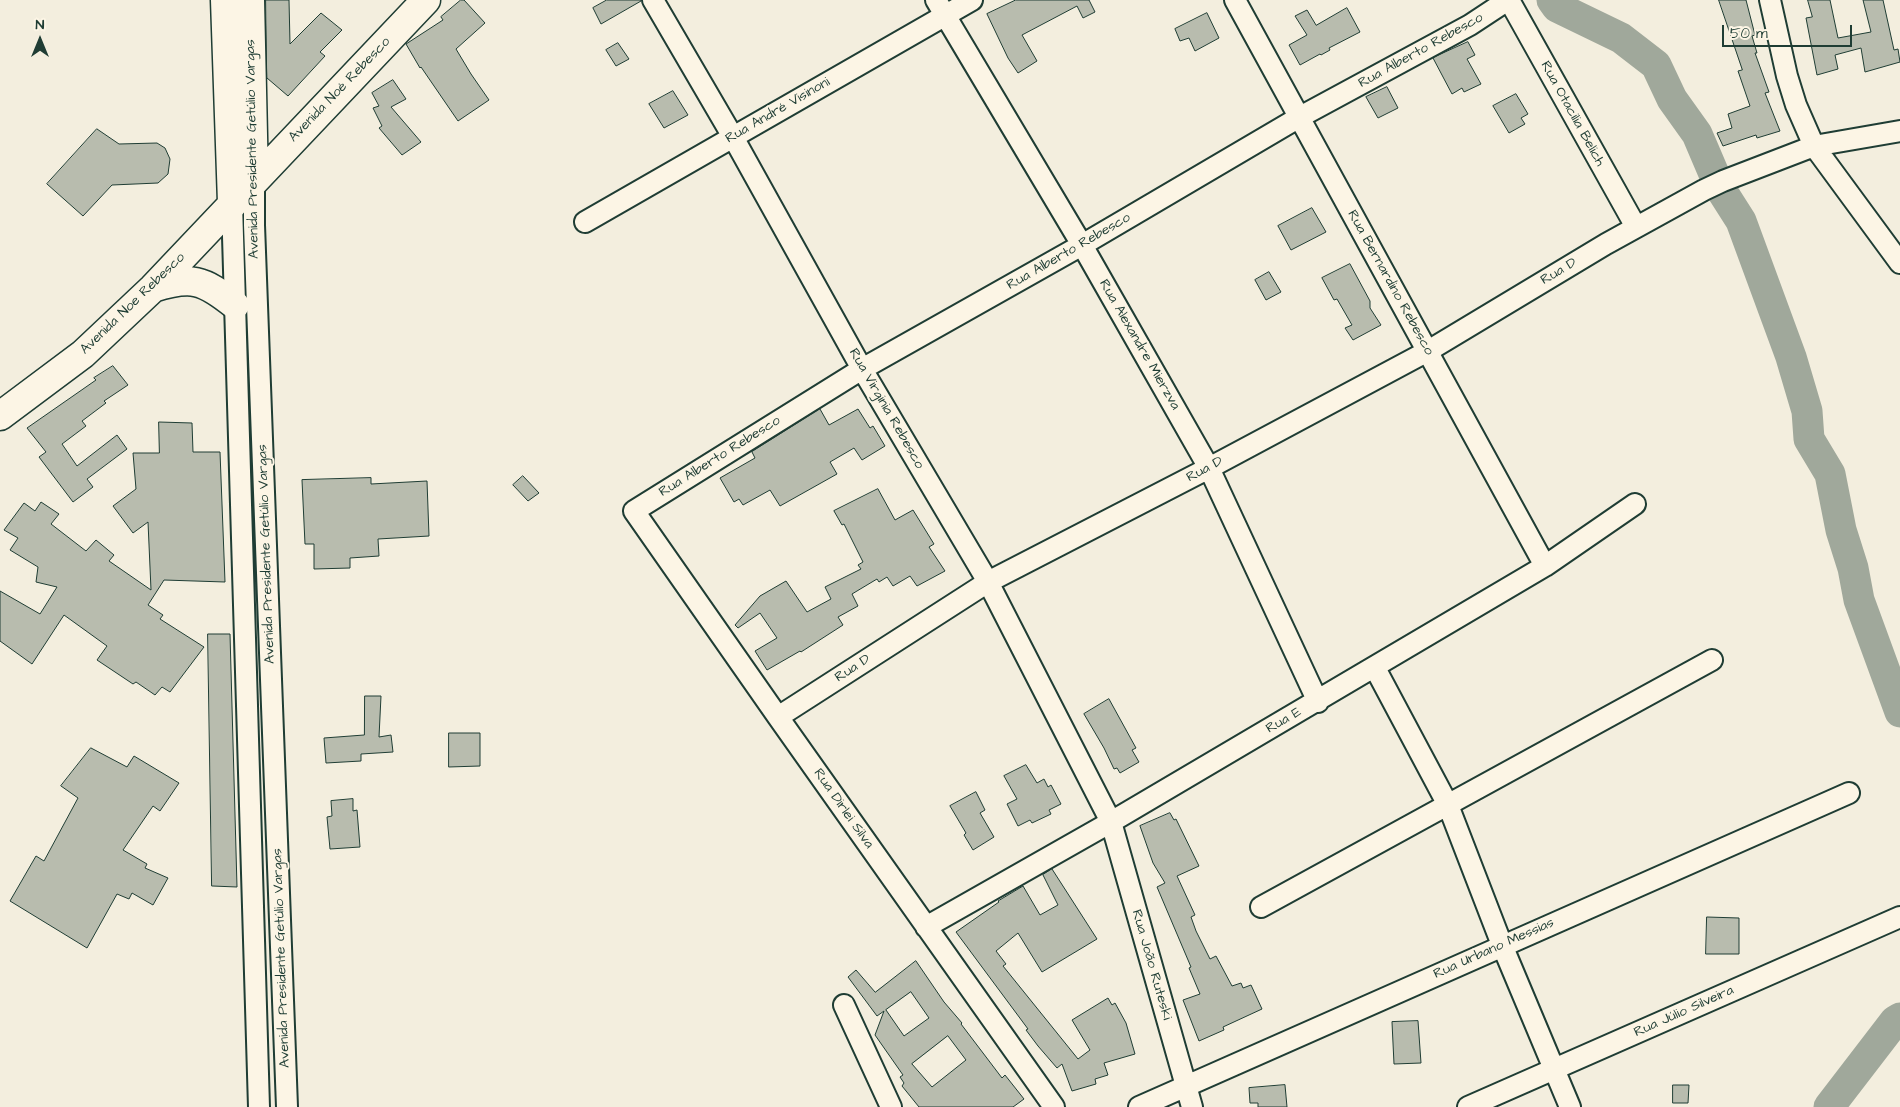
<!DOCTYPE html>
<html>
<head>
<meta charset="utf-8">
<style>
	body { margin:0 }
	#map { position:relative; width:1900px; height:1107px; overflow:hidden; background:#f3eede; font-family:"Architects Daughter",sans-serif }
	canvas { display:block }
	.north { position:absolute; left:15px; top:15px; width:50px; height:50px; -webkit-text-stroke:4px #fcf5e5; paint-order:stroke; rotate:0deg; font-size:14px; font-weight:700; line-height:20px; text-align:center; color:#1f3d34 }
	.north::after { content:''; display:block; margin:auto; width:18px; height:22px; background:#1f3d34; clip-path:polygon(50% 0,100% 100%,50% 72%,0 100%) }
	.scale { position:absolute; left:1722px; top:25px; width:130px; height:22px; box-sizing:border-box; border:2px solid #1f3d34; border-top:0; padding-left:6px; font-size:15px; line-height:18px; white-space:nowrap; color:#1f3d34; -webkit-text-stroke:4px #fcf5e5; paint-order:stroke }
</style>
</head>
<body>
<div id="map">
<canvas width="1900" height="1107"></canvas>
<div class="north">N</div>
<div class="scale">50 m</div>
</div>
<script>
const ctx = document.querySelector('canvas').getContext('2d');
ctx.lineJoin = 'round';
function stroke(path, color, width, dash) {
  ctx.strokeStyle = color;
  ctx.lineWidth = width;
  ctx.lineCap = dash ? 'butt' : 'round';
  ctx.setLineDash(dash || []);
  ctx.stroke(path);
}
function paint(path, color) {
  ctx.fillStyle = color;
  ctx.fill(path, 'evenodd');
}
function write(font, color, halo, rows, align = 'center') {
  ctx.font = font + ' "Architects Daughter",sans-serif';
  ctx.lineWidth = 4;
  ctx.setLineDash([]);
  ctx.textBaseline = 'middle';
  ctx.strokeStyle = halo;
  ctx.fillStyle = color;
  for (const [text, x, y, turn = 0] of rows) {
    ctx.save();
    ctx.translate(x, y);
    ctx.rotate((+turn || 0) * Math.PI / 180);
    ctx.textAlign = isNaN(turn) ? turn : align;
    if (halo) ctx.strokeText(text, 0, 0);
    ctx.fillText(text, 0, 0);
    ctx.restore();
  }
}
const river = new Path2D(`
	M1552 0 1557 7 1621 38 1656 65 1672 99 1697 134 1720 188 1741 221 1791 357 1807 411 1809 439 1830 474 1841 530 1853 568 1859 600 1900 712
	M1829 1107 1895 1021 1900 1018`);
const building = new Path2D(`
	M266 0H289L290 44 321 13 342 30 320 52 325 56 288 96 267 78Z
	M461 0H464L485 23 456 49 471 74 489 100 458 121 421 67 420 68 406 44 443 20 441 17Z
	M607 0H641V1L601 24 593 8Z
	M1016 0H1089L1095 12 1083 18 1077 6 1022 35 1037 61 1018 73 1008 58 987 14Z
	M1719 0H1746L1755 35 1752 36 1757 53H1755L1769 92 1765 93 1780 131 1757 138 1756 135 1723 146 1717 133 1732 128 1728 114 1750 106 1738 71 1742 70Z
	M1808 0H1830L1838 38 1871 32 1863 0H1883L1894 50 1898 49 1900 62 1865 72 1861 48 1835 55 1838 69 1817 75 1806 18 1812 17Z
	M1347 8 1360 32 1329 48 1330 50 1321 55 1320 54 1300 65 1289 45 1307 35 1295 16 1307 10 1316 25Z
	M1207 13 1219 38 1195 51 1189 38 1180 41 1175 29Z
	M1468 42 1475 55 1467 59 1481 84 1464 92 1462 88 1452 94 1433 58Z
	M618 43 629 59 616 66 606 50Z
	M393 80 406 99 391 107 421 142 402 155 379 128 382 126 373 108 379 106 372 93Z
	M1387 87 1398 108 1378 118 1366 97Z
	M673 91 688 115 664 128 649 104Z
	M1516 94 1528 114 1521 118 1525 124 1509 133 1493 106Z
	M97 129 119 144 157 143 165 148 170 159 168 174 158 183 112 185 83 216 47 184Z
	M1312 208 1326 232 1291 250 1278 226Z
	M1350 264 1370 301V308L1381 325 1353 340 1345 328 1352 325 1337 299 1334 300 1322 278Z
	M1269 272 1281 292 1266 300 1255 280Z
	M113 366 128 385 104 401 106 403 82 421 86 426 62 444 77 466 117 435 127 449 87 479 93 487 73 502 39 457 46 452 27 428 96 380 94 378Z
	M820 409 829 425 858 409 870 428 873 426 885 446 862 460 854 448 830 462 837 474 780 506 770 490 743 505 739 499 734 502 720 478 755 458 752 452Z
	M159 422 192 423 193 452H220L225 582 164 580 148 605 163 615 160 619 204 647 170 692 162 687 155 695 136 682 133 684 97 660 107 646 64 615 32 664 0 641V591L40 614 57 587 36 582 38 567 10 550 18 538 4 530 24 503 35 511 41 502 59 514 51 524 86 551 96 540 114 555 109 561 151 590 148 522 133 533 113 506 136 489 133 453H159Z
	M523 476 539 493 528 501 513 485Z
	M371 478V484L427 481 429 536 378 539 379 556 350 558V568L314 569V544H305L302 480Z
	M878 489 895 520 913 510 934 544 929 547 945 571 917 586 910 576 893 586 887 577 879 582 877 579 852 594 858 606 838 617 843 625 801 652 800 651 767 670 755 651 777 638 760 613 738 628 735 625 760 596 786 581 807 612 831 599 825 587 861 569 858 565 863 562 844 524 842 525 834 511Z
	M208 634H230L237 887 212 886Z
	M365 696H381L379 737 391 735 393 752 361 754V761L326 763 324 738 364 735Z
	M1109 699 1136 748 1132 750 1139 762 1120 773 1117 768 1114 769 1104 748 1084 714Z
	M449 733H480V766L449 767Z
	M91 748 127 767 134 756 179 783 160 811 153 806 123 850 147 864 145 868 168 878 153 905 132 893 129 899 117 894 87 948 10 901 36 856 44 861 78 798 61 786Z
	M1026 765 1037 783 1044 779 1048 787 1051 785 1061 804 1049 810 1051 814 1032 823 1030 820 1018 826 1007 804 1017 799 1004 776Z
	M976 792 985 810 980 813 994 837 973 850 964 835 966 833 950 806Z
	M353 799V811L357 810 360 847 330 849 327 817 332 816 331 801Z
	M1170 813 1174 820 1176 819 1199 866 1177 876 1195 915 1191 917 1196 931 1210 959 1216 956 1232 986 1241 983 1243 988 1251 985 1262 1009 1223 1027 1224 1030 1199 1041 1183 1000 1200 994 1189 968 1191 967 1157 887 1165 883 1153 863 1140 826Z
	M1052 869 1097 939 1042 972 1018 933 996 951 1006 964 1003 966 1078 1059 1090 1050 1072 1020 1108 998 1112 1005 1115 1003 1126 1023 1135 1054 1104 1063 1108 1075 1095 1079 1096 1084 1072 1091 1062 1064 1057 1068 1038 1046 1026 1030 1028 1029 956 932 999 902 998 901 1023 886 1040 915 1058 905 1043 875Z
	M1707 917 1739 918V954H1706Z
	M916 961 944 1002 962 1023 961 1024 1002 1078 1005 1075 1024 1099 1013 1107H919L902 1086 904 1083 900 1077 903 1075 875 1035 884 1011 877 1016 848 977 856 970 875 992ZM911 992 929 1018 904 1036 886 1010ZM948 1036 966 1060 932 1087 912 1064Z
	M1418 1021 1421 1063 1394 1064 1392 1022Z
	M1285 1085 1287 1107H1258V1103H1250L1249 1088Z
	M1673 1085H1689L1688 1103H1673Z`);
const minor = new Path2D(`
	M653 0 733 137 862 369 988 582 1111 822 1192 1107
	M936 0 1082 245 1209 468 1318 702
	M1235 0 1545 566
	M1509 0 1636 227
	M1770 0 1787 76 1796 105 1814 146 1900 263
	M254 180V225L287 1107
	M232 203 259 1107
	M585 222 972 0
	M1375 668 1448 805 1502 945 1570 1107
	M778 717 988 582 1209 468 1428 351 1606 244 1704 190 1723 181 1814 146 1900 131
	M1261 907 1712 660
	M926 927 1111 822 1545 566 1635 504
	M844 1005 891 1107
	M1054 1107 778 717 634 511 862 369 1082 245 1298 118 1470 25 1508 0
	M1139 1107 1849 793
	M1468 1107 1900 917`);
const secondary = new Path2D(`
	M225 0 232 203
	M250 0 254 180
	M153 288C191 276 203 279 235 305
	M0 416 83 354 153 288 426 0`);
const streetNames = [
	["Rua Alberto Rebesco",1421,51,-29],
	["Avenida Noé Rebesco",340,90,-46],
	["Rua André Visinoni",778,111,-30],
	["Rua Otacilia Belich",1572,114,61],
	["Avenida Presidente Getúlio Vargas",253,149,-91],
	["Rua Alberto Rebesco",1069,252,-30],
	["Rua D",1559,272,-31],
	["Rua Bernardino Rebesco",1390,283,61],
	["Avenida Noe Rebesco",133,304,-44],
	["Rua Alexandre Mierzva",1139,345,60],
	["Rua Virginia Rebesco",886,409,60],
	["Rua Alberto Rebesco",720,457,-32],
	["Rua D",1205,470,-28],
	["Avenida Presidente Getúlio Vargas",267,554,-92],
	["Rua D",853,669,-33],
	["Rua E",1284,721,-30],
	["Rua Dirlei Silva",843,809,55],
	["Rua Urbano Messias",1494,949,-24],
	["Avenida Presidente Getúlio Vargas",282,958,-92],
	["Rua João Ruteski",1151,965,74],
	["Rua Júlio Silveira",1684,1012,-24]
];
stroke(river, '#a0a89b', 31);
paint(building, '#b8bcae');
stroke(building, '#1f3d34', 1);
stroke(minor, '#1f3d34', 24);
stroke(secondary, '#1f3d34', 31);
stroke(minor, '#fcf5e5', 20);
stroke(secondary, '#fcf5e5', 28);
write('14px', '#1f3d34', '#fcf5e5', streetNames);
</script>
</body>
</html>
